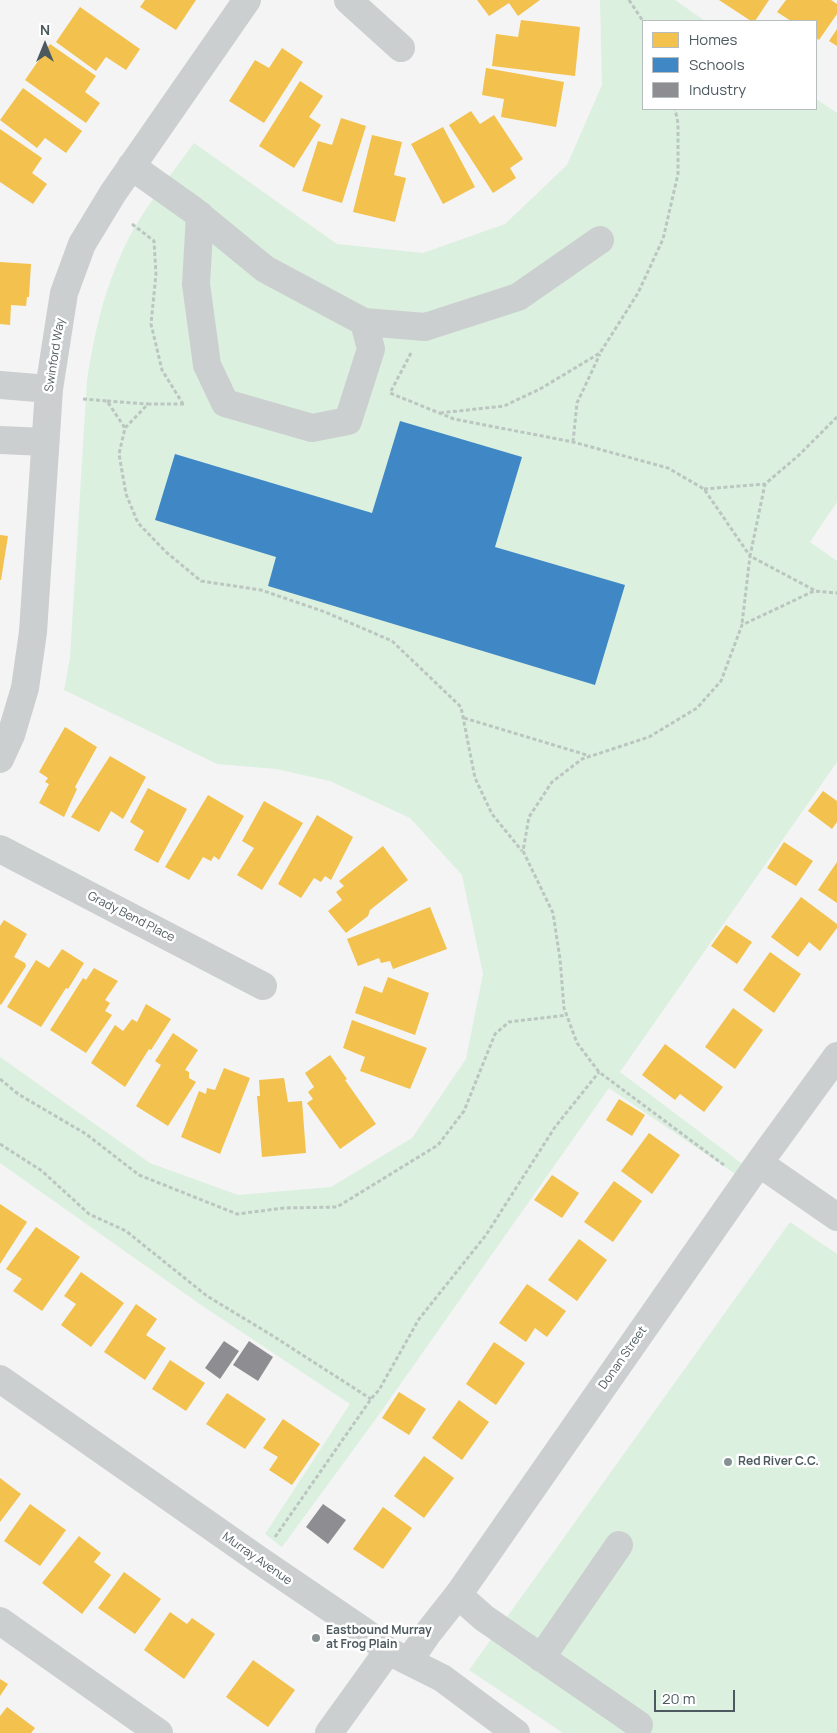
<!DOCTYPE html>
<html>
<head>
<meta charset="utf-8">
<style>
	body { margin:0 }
	#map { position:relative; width:837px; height:1733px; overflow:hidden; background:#f4f4f4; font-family:Manrope,sans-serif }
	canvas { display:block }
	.legend { position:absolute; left:642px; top:20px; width:175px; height:90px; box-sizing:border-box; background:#fff; border:1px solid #b7bdbf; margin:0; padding:6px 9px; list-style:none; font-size:15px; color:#4c5a5f }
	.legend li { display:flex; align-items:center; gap:10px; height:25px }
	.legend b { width:25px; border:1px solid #b7bdbf }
	.north { position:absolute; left:20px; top:20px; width:50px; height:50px; -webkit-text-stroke:4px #fff; paint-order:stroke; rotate:0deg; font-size:14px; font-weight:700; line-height:20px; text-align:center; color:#4c5a5f }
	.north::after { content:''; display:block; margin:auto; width:18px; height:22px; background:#4c5a5f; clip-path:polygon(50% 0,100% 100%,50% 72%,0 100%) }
	.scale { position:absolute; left:654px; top:1690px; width:81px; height:22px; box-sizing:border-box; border:2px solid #4c5a5f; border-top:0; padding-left:6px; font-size:15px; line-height:18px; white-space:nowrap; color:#4c5a5f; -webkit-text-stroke:4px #fff; paint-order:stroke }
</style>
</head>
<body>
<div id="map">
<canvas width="837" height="1733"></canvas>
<ul class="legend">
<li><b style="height:14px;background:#f2c14e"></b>Homes</li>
<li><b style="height:14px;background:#3f88c5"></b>Schools</li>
<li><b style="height:14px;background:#8d8d92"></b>Industry</li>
</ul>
<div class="north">N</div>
<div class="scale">20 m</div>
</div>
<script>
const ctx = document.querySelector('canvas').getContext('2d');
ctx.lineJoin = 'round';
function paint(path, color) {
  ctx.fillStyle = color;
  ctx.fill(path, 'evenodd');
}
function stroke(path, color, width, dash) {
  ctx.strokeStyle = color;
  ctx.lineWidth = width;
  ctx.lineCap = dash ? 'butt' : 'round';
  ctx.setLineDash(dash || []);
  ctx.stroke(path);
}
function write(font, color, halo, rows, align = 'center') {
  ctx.font = font + ' Manrope,sans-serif';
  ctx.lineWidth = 5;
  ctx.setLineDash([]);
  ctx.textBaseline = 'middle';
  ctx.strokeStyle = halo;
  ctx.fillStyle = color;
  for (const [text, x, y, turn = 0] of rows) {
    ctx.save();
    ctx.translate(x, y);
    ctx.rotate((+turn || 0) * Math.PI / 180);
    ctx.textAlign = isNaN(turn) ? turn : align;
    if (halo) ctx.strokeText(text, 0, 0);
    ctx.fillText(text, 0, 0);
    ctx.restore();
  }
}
const green = new Path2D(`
	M600 0H675L705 21H643V109H816V99L837 113V502L810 542 837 561V762L620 1072 753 1172 747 1182 609 1088 378 1416 282 1547 265 1534 350 1404 201 1305 0 1163V1057L150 1163 238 1195 331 1187 412 1138 466 1059 483 974 462 875 410 818 330 781 276 769 217 764 64 690 70 658 87 380C94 334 104 290 124 248 140 213 171 175 194 143L337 244 423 253 505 224 567 165 602 85Z
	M790 1222 837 1254V1733H563L469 1670Z`);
const homes = new Path2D(`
	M145 0H196L176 30 140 7Z
	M477 0H540L518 16 509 3 489 16Z
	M719 0H769L755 21H751Z
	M786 0H831L837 4V14L819 40 816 38V21H791L777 12Z
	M80 7 140 49 126 70 106 57 96 71 56 42Z
	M521 20 580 27 575 76 492 66 496 34 518 37Z
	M837 29V46L829 41Z
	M50 44 96 76 85 92 100 103 86 123 25 80Z
	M282 48 303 62 264 123 229 101 255 60 269 68Z
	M486 68 564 82 556 127 501 117 504 99 482 95Z
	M300 81 323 96 309 117 321 125 294 168 259 146Z
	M23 88 82 131 66 153 45 138 37 148 0 120Z
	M471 111 480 124 494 115 523 159 510 168 516 178 493 193 449 125Z
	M341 118 366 126 342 203 302 191 318 141 332 145Z
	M443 127 475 187 443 204 411 144Z
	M0 129 42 158 32 173 47 184 33 204 0 182Z
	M372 135 402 142 394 175 406 178 395 222 353 212Z
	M0 262 31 264 29 297H27L26 306 11 305 10 325 0 324Z
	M0 535 8 536 1 580H0Z
	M65 727 97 747 75 787 77 789 64 817 39 803 49 784 45 782 48 778 39 772Z
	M110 756 146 777 123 819 111 811 99 832 71 817Z
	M148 788 187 809 158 863 134 850 144 831 130 822Z
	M823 791 837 801V822L832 829 808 811Z
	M208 795 244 816 219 860 214 856 211 861 203 857 189 880 165 867Z
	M264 801 303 823 262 890 237 875 254 848 242 841Z
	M317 815 353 837 331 880 325 876 321 882 314 878 301 898 278 884Z
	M784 842 813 861 796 886 767 868Z
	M383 846 408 880 370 910 368 916 346 933 328 911 342 900 336 892 344 886 339 881Z
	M837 862V903L818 890Z
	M801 897 837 924V928L820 951 809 942 798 957 771 937Z
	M430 907 447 949 393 969 390 961 381 963 379 958 358 966 347 939Z
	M4 920 27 934 14 957 25 963 26 966 1 1005 0 1004V926Z
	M726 925 752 942 737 964 711 946Z
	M62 949 84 963 68 989 66 988 41 1027 7 1007 36 960 49 968Z
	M770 952 801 974 774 1013 743 990Z
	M94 968 118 981 105 1000 110 1003 105 1011 112 1015 86 1053 50 1030 83 978 86 980Z
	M388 977 429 993 415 1035 355 1013 364 986 382 993Z
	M146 1004 171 1019 151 1050 149 1049 125 1087 91 1063 115 1025 123 1031 132 1019 137 1022Z
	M733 1008 763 1030 735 1069 705 1047Z
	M352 1020 427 1048 410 1089 360 1071 365 1057 343 1048Z
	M173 1033 198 1050 185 1070 189 1072V1078L196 1082 168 1126 136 1106 161 1065 155 1061Z
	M665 1044 723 1087 704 1112 680 1094 675 1100 642 1075Z
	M330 1055 347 1079 345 1080 376 1124 340 1149 307 1103 313 1099 308 1092 314 1087 305 1073Z
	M224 1068 250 1078 220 1154 181 1137 199 1091 206 1094 207 1088 215 1090Z
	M284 1078 288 1102 302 1101 306 1153 262 1157 257 1096H260L259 1080Z
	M619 1099 645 1115 632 1136 606 1120Z
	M649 1133 680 1155 652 1194 621 1171Z
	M552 1175 579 1193 562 1218 534 1200Z
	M614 1181 642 1201 613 1242 584 1222Z
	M0 1204 27 1222 0 1264Z
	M36 1227 80 1257 42 1311 13 1291 22 1279 6 1269Z
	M579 1239 607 1260 577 1301 548 1280Z
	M81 1272 124 1303 91 1347 61 1325 76 1304 64 1296Z
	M527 1284 566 1311 547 1337 535 1328 526 1342 499 1323Z
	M136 1304 157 1319 146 1335 166 1348 145 1380 104 1352Z
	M494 1342 525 1363 496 1405 466 1384Z
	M170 1360 205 1383 186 1411 152 1389Z
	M399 1392 426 1409 409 1435 382 1418Z
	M227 1393 266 1419 245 1449 206 1424Z
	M459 1400 489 1422 462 1460 432 1438Z
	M283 1419 320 1444 292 1485 269 1470 278 1457 263 1448Z
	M424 1456 454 1478 424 1518 394 1496Z
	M0 1478 21 1494 0 1522Z
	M30 1504 66 1530 40 1566 4 1541Z
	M383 1507 412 1528 383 1569 353 1549Z
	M79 1536 101 1553 94 1562 111 1575 82 1614 42 1583Z
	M124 1572 161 1599 135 1634 98 1608Z
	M170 1612 187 1624 192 1618 215 1634 184 1679 144 1650Z
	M253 1660 295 1690 268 1727 226 1697Z
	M0 1679 8 1684 0 1696Z
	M7 1707 35 1728 31 1733H0V1716Z`);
const schools = new Path2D(`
	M400 421 522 457 495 547 625 585 595 685 268 586 276 557 155 520 175 454 372 513Z`);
const industry = new Path2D(`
	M224 1341 239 1351 220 1379 205 1368Z
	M249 1341 273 1357 258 1381 233 1365Z
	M323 1504 346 1520 328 1544 306 1527Z`);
const path = new Path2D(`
	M629 0 643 21
	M132 224 154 241 156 274 151 324 162 370 183 404
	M411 353 390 393 454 419 573 442 668 468 704 489 750 556 742 624
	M83 399 107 401 125 428
	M107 401 148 404
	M184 404H148L125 428 119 454 126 494 138 523 166 552 201 581 261 590 325 612 392 641 461 707 475 778 492 814 522 851
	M440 413 504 406 540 389 600 353 638 293 663 239 678 174V123L675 109
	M573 442 577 403 600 354
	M704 489 765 484
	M814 590 750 556 765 484 799 455 837 417
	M464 718 590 756
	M0 1079 18 1094 86 1134 139 1175 237 1214 284 1208 337 1207 438 1145 464 1111 495 1034 509 1022 567 1015
	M0 1144 42 1171 89 1214 126 1231 207 1296 273 1336 371 1399
	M724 1165 599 1072 577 1043 564 1008 560 959 553 913 523 851 529 817 552 782 582 759 649 737 697 708 721 681 742 625 814 591 837 593
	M275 1537 371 1399 379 1390 419 1319 486 1235 555 1127 599 1072`);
const minor = new Path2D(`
	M348 0 401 48
	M131 166 193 210 265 269 364 322 425 327 518 297 600 240
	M200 215 196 284 207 365 225 403 312 428 348 421 371 349 364 322
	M0 385 49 389
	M0 440 45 442
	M0 759 11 735 25 688 33 632 49 389 64 293 82 244 113 193 247 0
	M0 849 263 986
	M759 1163 837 1217
	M0 1379 259 1560 365 1632 388 1651 442 1678 516 1733
	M458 1595 484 1618 639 1725
	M0 1621 159 1733
	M541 1658 619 1545
	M409 1661 428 1633 458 1595 759 1163 837 1056
	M329 1733 388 1651`);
const markers = [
	[728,1462,5,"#879093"],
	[316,1638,5,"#879093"]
];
const streetNames = [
	["Swinford Way",55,355,-81],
	["Grady Bend Place",131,917,27],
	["Donan Street",623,1358,-55],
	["Murray Avenue",257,1559,35]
];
const poiNames = [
	["Red River C.C.",738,1462],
	["Eastbound Murray",326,1631],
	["at Frog Plain",326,1645]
];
paint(green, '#dbf0df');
paint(homes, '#f2c14e');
paint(schools, '#3f88c5');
paint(industry, '#8d8d92');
stroke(path, '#bcc6c1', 3, [4, 2.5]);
stroke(minor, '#cccfcf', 28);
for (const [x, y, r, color] of markers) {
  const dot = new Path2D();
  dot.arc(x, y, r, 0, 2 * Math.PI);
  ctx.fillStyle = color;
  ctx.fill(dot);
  stroke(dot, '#fff', 2);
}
write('12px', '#4c5a5f', '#fff', streetNames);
write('bold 12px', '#4c5a5f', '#fff', poiNames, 'left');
</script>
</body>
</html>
